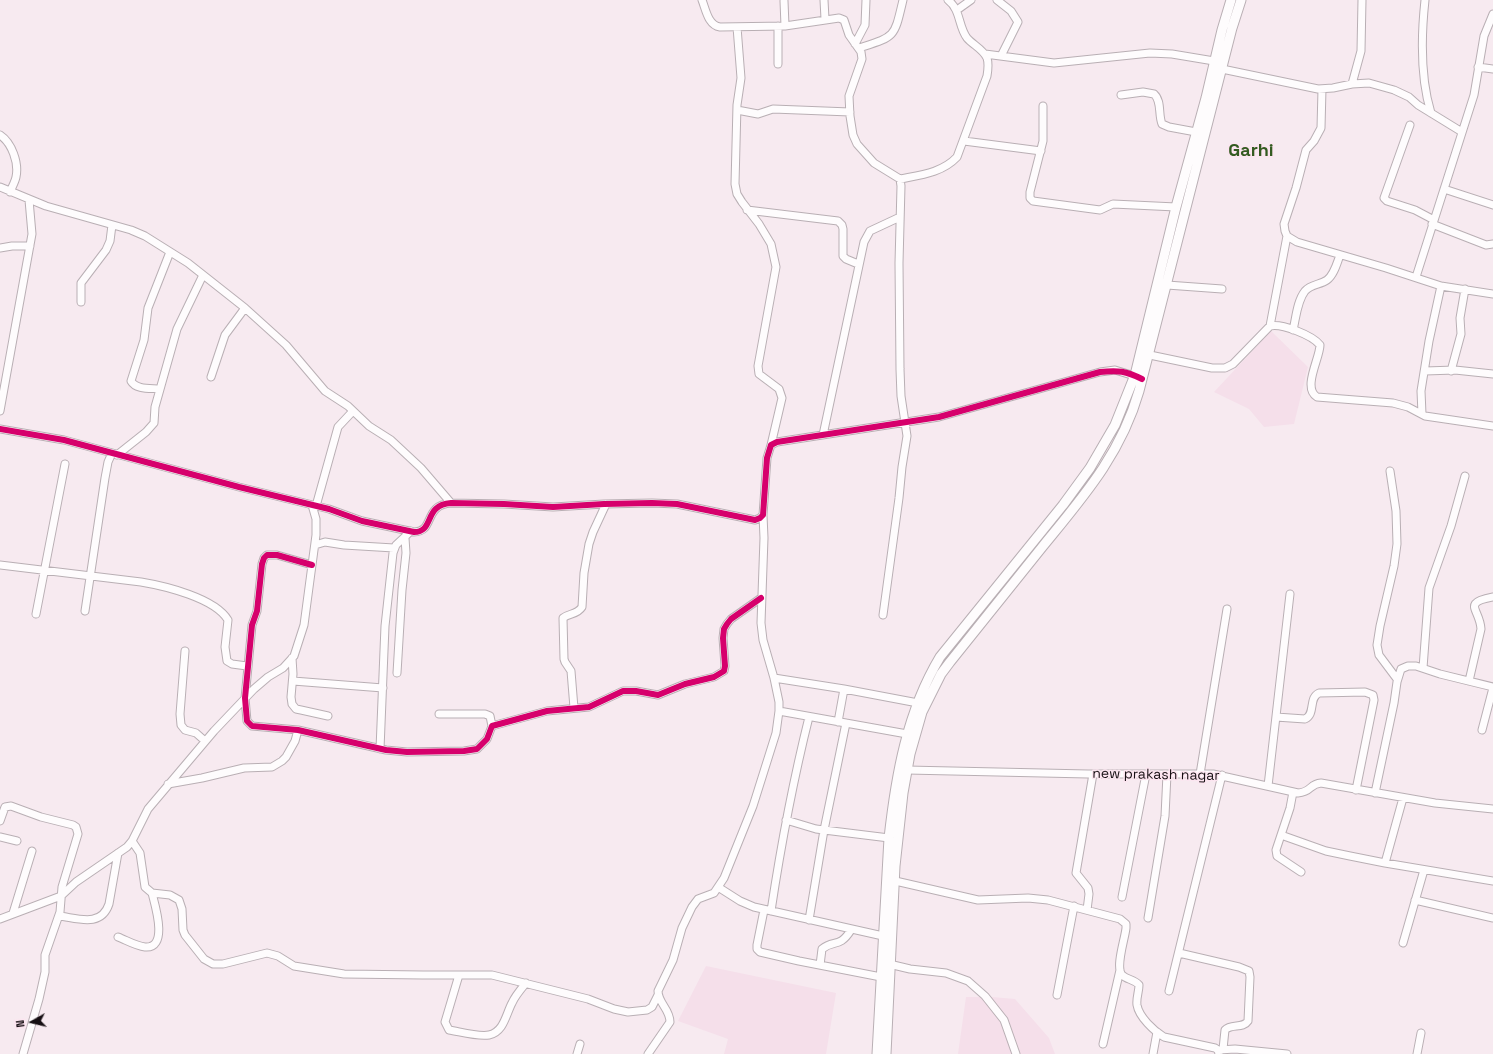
<!DOCTYPE html>
<html>
<head>
<meta charset="utf-8">
<style>
	body { margin:0 }
	#map { position:relative; width:1493px; height:1054px; overflow:hidden; background:#f7eaf0; font-family:"Space Grotesk",sans-serif }
	canvas { display:block }
	.north { position:absolute; left:12px; top:1002px; width:40px; height:40px; -webkit-text-stroke:3px #fce5f0; paint-order:stroke; rotate:262deg; font-size:11px; font-weight:700; line-height:16px; text-align:center; color:#150e12 }
	.north::after { content:''; display:block; margin:auto; width:14px; height:18px; background:#150e12; clip-path:polygon(50% 0,100% 100%,50% 72%,0 100%) }
</style>
</head>
<body>
<div id="map">
<canvas width="1493" height="1054"></canvas>
<div class="north">N</div>
</div>
<script>
const ctx = document.querySelector('canvas').getContext('2d');
ctx.lineJoin = 'round';
function paint(path, color) {
  ctx.fillStyle = color;
  ctx.fill(path, 'evenodd');
}
function stroke(path, color, width, dash) {
  ctx.strokeStyle = color;
  ctx.lineWidth = width;
  ctx.lineCap = dash ? 'butt' : 'round';
  ctx.setLineDash(dash || []);
  ctx.stroke(path);
}
function write(font, color, halo, rows, align = 'center') {
  ctx.font = font + ' "Space Grotesk",sans-serif';
  ctx.lineWidth = 3;
  ctx.setLineDash([]);
  ctx.textBaseline = 'middle';
  ctx.strokeStyle = halo;
  ctx.fillStyle = color;
  for (const [text, x, y, turn = 0] of rows) {
    ctx.save();
    ctx.translate(x, y);
    ctx.rotate((+turn || 0) * Math.PI / 180);
    ctx.textAlign = isNaN(turn) ? turn : align;
    if (halo) ctx.strokeText(text, 0, 0);
    ctx.fillText(text, 0, 0);
    ctx.restore();
  }
}
const built = new Path2D(`
	M1271 331 1308 367 1294 424 1264 427 1249 409 1214 392Z
	M706 966 836 993 826 1054H724L728 1039 678 1021Z
	M966 997H992L1015 999 1049 1038 1055 1054H958Z`);
const minor = new Path2D(`
	M702 0C706 10 708 25 720 27L785 26 839 18 844 20 849 35 861 52 862 59 849 96 850 116 853 135 857 144 874 163 900 179 901 186 899 263 900 369 901 396 907 436 902 467 899 498 883 615
	M824 0 825 19
	M997 0 1011 11 1018 22 1001 56
	M1425 0C1421 37 1420 77 1431 113
	M784 1 785 26
	M957 10 971 0
	M737 27 741 78 737 105 735 184 737 194 742 202 759 224 771 244 776 267 758 366 759 374 779 389 782 398 771 445
	M855 44 865 25 866 0
	M859 48C896 36 894 38 903 0
	M985 54 1054 63 1150 53 1172 54 1214 61
	M778 64V26
	M1478 67 1493 69
	M1222 69 1318 89 1333 88 1352 84 1369 83 1394 90 1409 97 1418 105 1462 132
	M1352 84 1361 51 1362 0
	M1322 89 1321 128 1314 141 1306 150 1296 188 1284 224 1285 231 1287 236 1297 242 1386 268 1441 286 1493 294
	M1121 95 1143 92 1154 94C1162 101 1158 114 1162 124L1169 127 1196 132
	M1043 106V141L1030 192V198L1033 201 1100 210 1113 204 1176 207
	M737 110 758 114 773 109 850 112
	M1410 125 1384 198 1387 201 1415 210 1434 220
	M0 135C12 143 19 163 16 177 15 182 12 187 10 192
	M964 141 1041 151
	M900 179C920 175 942 173 957 157L987 76C988 70 989 64 987 58 983 49 973 45 967 38 958 26 961 10 948 0
	M0 187 46 206 131 230 145 236 188 263 245 308 286 345 325 391 348 406 369 426 391 440 421 468 451 503
	M1444 189 1493 205
	M747 210 838 221 842 225 843 229V256L846 259 858 264
	M1432 224 1486 245 1493 244
	M0 248 12 246H30
	M1416 277 1474 95 1484 36 1493 14
	M1167 285 1222 289
	M81 302V283L106 250 110 241 112 225
	M1270 326 1287 236
	M1293 330C1296 318 1297 301 1305 291 1311 284 1320 285 1327 280 1334 275 1337 263 1340 255
	M1145 354 1212 368H1225L1233 364 1270 326C1281 323 1312 335 1320 345 1320 358 1302 388 1317 397L1393 403 1408 407 1425 416 1493 426
	M1425 371 1455 370 1493 374
	M1451 371 1461 334 1460 318 1465 289
	M211 377 225 335 245 308
	M160 389C151 388 136 390 131 381L144 340 148 308 170 252
	M0 411 32 234 29 200
	M1422 414 1421 391 1429 341 1441 286
	M0 429 64 440 239 487 329 509 362 521 414 532C435 532 423 505 451 503L504 504 553 507 604 504 652 503 677 504 755 520 760 518 763 515 767 458 771 445 777 442 939 417 1100 372 1115 370 1138 377
	M823 435 864 242 870 231 900 217
	M117 455 146 432 154 423 155 407 177 329 203 275
	M1390 471 1396 511 1397 544 1394 566 1380 626 1377 645 1379 655 1397 679
	M316 506 338 427 353 411
	M315 545 325 542 344 545 394 548
	M0 565 141 582C165 586 215 598 228 620L225 647 227 661 232 664 247 666
	M312 565 277 555H267L264 558 262 564 257 611 252 625 245 698 247 721 252 726 298 730 386 750 407 752 464 751 477 749 487 739 492 726 547 711 589 707 623 691H636L658 695 685 684 714 677 724 671 725 666 723 638 724 629 727 624 731 619 761 598
	M85 611 105 478 108 462 112 453
	M36 614 65 464
	M185 651 180 714 181 725 185 730 196 733 205 741
	M292 658 293 674 291 697 292 704 296 709 301 710 328 716
	M1423 668 1429 588 1451 526 1465 476
	M397 673 402 590 406 553 405 538
	M774 678 844 689 918 703
	M293 681 383 688
	M1469 681 1481 629C1480 609 1461 603 1493 597
	M574 708 571 671 565 662 564 659 563 618C569 613 577 615 582 607L584 573 589 544 593 532 606 504
	M779 711 907 734
	M439 714H485L490 716 492 726
	M1276 717 1305 719C1316 714 1308 698 1319 693L1365 692 1373 695 1374 700 1356 790
	M838 722 844 689
	M1482 730 1493 688
	M380 749 385 626 393 553 396 545 411 531
	M907 770 1088 774H1213L1298 793C1312 792 1309 784 1321 783L1435 803 1493 809
	M1200 774 1227 609
	M168 784 202 778 244 768 272 767 282 761 286 757 295 741 298 730
	M1268 786 1290 594
	M1293 792 1290 808 1276 850 1277 856 1301 872
	M1375 793 1394 703 1397 682 1401 669 1408 666H1416L1440 674 1493 687
	M786 820 816 829 889 838
	M0 821 5 807 11 806 41 817 73 825 76 827 78 834 62 887 60 912 45 955V972L39 999 23 1054
	M1281 835 1326 851 1350 856 1385 863 1493 881
	M0 837 17 841
	M132 841 140 853 145 887 152 893 170 895 179 900 182 909 183 930 185 935 204 959 213 964H223L267 953 278 956 294 966 344 974 423 975H492L588 999 614 1009 628 1012 647 1010 652 1007 658 995
	M1385 863 1403 798
	M891 880 978 900 1028 898 1048 900 1120 919 1126 924V928C1125 939 1115 967 1122 975 1127 980 1134 979 1139 985 1139 992 1136 998 1137 1005 1139 1017 1154 1031 1164 1037L1215 1048 1218 1050 1219 1054
	M718 887 740 901 754 907 883 936
	M1122 897 1146 774
	M1415 900 1493 918
	M764 910 757 945V949L760 952 799 961 881 977
	M1087 910 1089 894 1088 888 1076 873 1093 774
	M771 911C781 845 793 781 809 717
	M13 913 32 851
	M59 916C77 918 101 928 109 904L118 853
	M1148 918 1165 816 1167 774
	M0 919 61 896 76 882 127 847 132 841 148 809 214 731 254 689 268 677 283 668 294 656 304 625 316 535V519L312 505
	M809 920 824 830 846 723
	M118 937C126 940 136 946 145 947 169 949 155 905 152 893
	M1403 943 1424 870
	M1179 953 1239 967 1249 971 1250 977 1248 1021C1243 1029 1231 1023 1225 1030L1223 1049
	M889 964 910 969 946 973 968 981 985 996 1004 1020 1016 1054
	M820 965 822 949C834 939 839 949 851 930
	M459 975 445 1022 449 1030C461 1032 478 1037 489 1035 504 1032 506 1014 512 1003 515 996 521 989 526 983
	M1169 991 1222 775
	M1057 995 1074 906
	M1103 1044 1120 970
	M1219 1050 1235 1049 1287 1054
	M577 1054 580 1044
	M648 1054 670 1022C670 1009 658 1003 658 991L673 960 682 928 692 907 698 899 714 893 724 878 753 806 776 733 779 711V702L774 678 763 640 761 623 764 538 763 515
	M1153 1054 1157 1032
	M1417 1054 1421 1033`);
const major = new Path2D(`
	M877 1054 889 838C896 775 907 712 940 657L1063 505 1090 468 1115 425 1135 375 1176 207 1206 98 1222 30 1231 0
	M886 1054 895 866 903 793 910 754 922 712 941 674 950 662C981 623 1012 585 1043 546 1083 497 1121 454 1139 391L1232 28 1241 0`);
const cycleway = new Path2D(`
	M0 429 64 440 239 487 329 509 362 521 414 532C435 532 423 505 451 503L504 504 553 507 604 504 652 503 677 504 755 520 760 518 763 515 767 458 771 445 777 442 939 417 1100 372C1118 370 1126 371 1142 379
	M312 565 277 555H267L264 558 262 564 257 611 252 625 245 698 247 721 252 726 298 730 386 750 407 752 464 751 477 749 487 739 492 726 547 711 589 707 623 691H636L658 695 685 684 714 677 724 671 725 666 723 638 724 629 727 624 731 619 761 598`);
const streetNames = [
	["new prakash nagar",1156,775,1]
];
const districtNames = [
	["Garhi",1251,151]
];
paint(built, '#f5dfea');
stroke(minor, '#b9afb4', 9);
stroke(major, '#b9afb4', 11);
stroke(minor, '#fefcfd', 7);
stroke(major, '#fefcfd', 9);
stroke(cycleway, '#d6006c', 6);
write('14px', '#150e12', '#fce5f0', streetNames);
write('bold 18px', '#335b20', '#fce5f0', districtNames);
</script>
</body>
</html>
